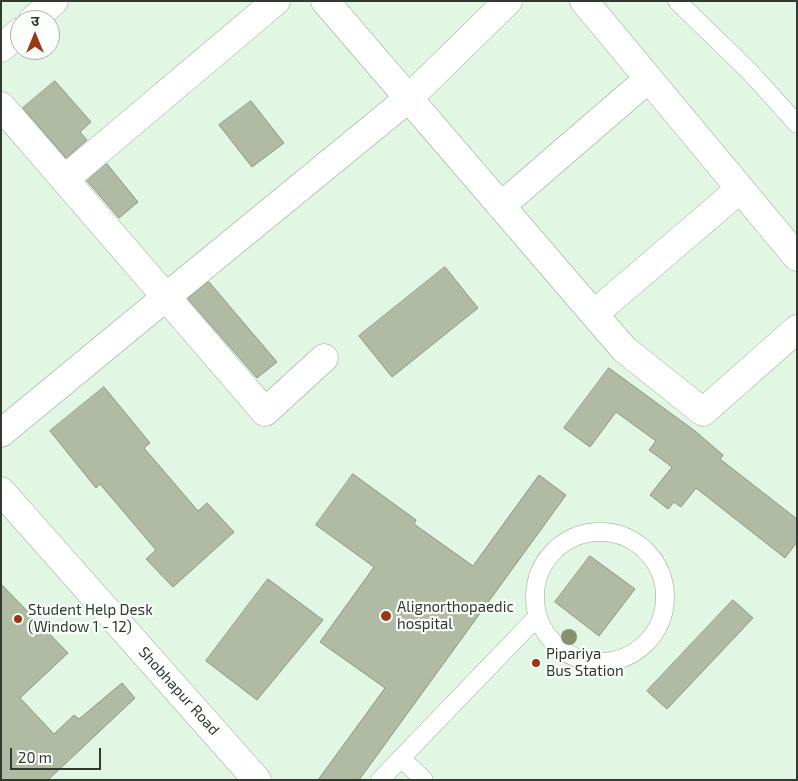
<!DOCTYPE html>
<html>
<head>
<meta charset="utf-8">
<style>
	body { margin:0 }
	#map { position:relative; width:798px; height:781px; overflow:hidden; background:#e2f7e3; font-family:"Exo 2","Noto Sans Devanagari",sans-serif }
	canvas { display:block }
	.frame { position:absolute; inset:0; border:2px solid #313931; pointer-events:none }
	.north { position:absolute; left:10px; top:10px; width:50px; height:50px; box-sizing:border-box; background:#fbfffb; border:1px solid #aab0aa; border-radius:50%; rotate:0deg; font-size:14px; font-weight:700; line-height:20px; text-align:center; color:#313931 }
	.north::after { content:''; display:block; margin:auto; width:18px; height:22px; background:#9d3616; clip-path:polygon(50% 0,100% 100%,50% 72%,0 100%) }
	.scale { position:absolute; left:10px; top:748px; width:91px; height:22px; box-sizing:border-box; border:2px solid #313931; border-top:0; padding-left:6px; font-size:15px; line-height:18px; white-space:nowrap; color:#313931; -webkit-text-stroke:4px #fbfffb; paint-order:stroke }
</style>
</head>
<body>
<div id="map">
<canvas width="798" height="781"></canvas>
<div class="frame"></div>
<div class="north">उ</div>
<div class="scale">20 m</div>
</div>
<script>
const ctx = document.querySelector('canvas').getContext('2d');
ctx.lineJoin = 'round';
function paint(path, color) {
  ctx.fillStyle = color;
  ctx.fill(path, 'evenodd');
}
function stroke(path, color, width, dash) {
  ctx.strokeStyle = color;
  ctx.lineWidth = width;
  ctx.lineCap = dash ? 'butt' : 'round';
  ctx.setLineDash(dash || []);
  ctx.stroke(path);
}
function write(font, color, halo, rows, align = 'center') {
  ctx.font = font + ' "Exo 2",sans-serif';
  ctx.lineWidth = 4.5;
  ctx.setLineDash([]);
  ctx.textBaseline = 'middle';
  ctx.strokeStyle = halo;
  ctx.fillStyle = color;
  for (const [text, x, y, turn = 0] of rows) {
    ctx.save();
    ctx.translate(x, y);
    ctx.rotate((+turn || 0) * Math.PI / 180);
    ctx.textAlign = isNaN(turn) ? turn : align;
    if (halo) ctx.strokeText(text, 0, 0);
    ctx.fillText(text, 0, 0);
    ctx.restore();
  }
}
const building = new Path2D(`
	M55 81 91 122 80 132 87 140 66 158 23 108Z
	M251 101 284 143 252 167 219 125Z
	M107 164 138 202 119 218 87 181Z
	M445 267 478 308 392 377 359 336Z
	M209 282 277 362 257 378 188 299Z
	M609 368 695 431 723 455 720 459 797 519V542L785 558 696 488 681 507 674 502 668 509 650 495 672 467 649 450 656 441 616 412 590 447 564 428Z
	M104 387 150 443 144 448 198 511 207 503 234 532 173 587 146 559 156 550 100 484 96 488 50 431Z
	M353 474 416 520 414 524 473 566 539 475 566 495 359 780H318L385 688 320 642 374 567 316 525Z
	M590 556 635 589 599 636 555 602Z
	M268 579 323 620 257 700 206 661Z
	M1 584 68 653 20 698 54 734 74 715 79 719 122 683 135 698 48 780H1Z
	M733 600 753 618 667 709 647 691Z`);
const service = new Path2D(`
	M677 1 750 72 797 124
	M535 597a65 65 0 1 1 130 0a65 65 0 1 1-130 0Z
	M401 758 424 780
	M380 780 537 617`);
const minor = new Path2D(`
	M325 1 624 349 703 412 797 329
	M584 1 797 257
	M33 20 54 1
	M1 48 20 32
	M1 106 166 297 1 433
	M65 179 276 1
	M501 206 648 79
	M594 314 740 189
	M324 358 265 412 166 297 409 98 508 1`);
const secondary = new Path2D(`
	M1 491 257 780`);
const trees = [
	[569,637]
];
const markers = [
	[386,616,6,"#9d3616"],
	[18,619,5,"#9d3616"],
	[536,663,5,"#9d3616"]
];
const poiNames = [
	["Alignorthopaedic",397,607],
	["hospital",397,624],
	["Student Help Desk",28,610],
	["(Window 1 - 12)",28,627],
	["Pipariya",546,654],
	["Bus Station",546,671]
];
const streetNames = [
	["Shobhapur Road",179,691,48]
];
paint(building, '#b1bba3');
stroke(building, '#8d9680', 1);
stroke(service, '#92a693', 19);
stroke(minor, '#92a693', 29);
stroke(secondary, '#92a693', 29);
stroke(service, '#fff', 18);
stroke(minor, '#fff', 28);
stroke(secondary, '#fff', 28);
ctx.fillStyle = '#89906d';
for (const [x, y] of trees) {
  ctx.beginPath();
  ctx.arc(x, y, 8, 0, 2 * Math.PI);
  ctx.fill();
}
for (const [x, y, r, color] of markers) {
  const dot = new Path2D();
  dot.arc(x, y, r, 0, 2 * Math.PI);
  ctx.fillStyle = color;
  ctx.fill(dot);
  stroke(dot, '#fbfffb', 2);
}
write('15px', '#313931', '#fbfffb', poiNames, 'left');
write('15px', '#313931', '#fbfffb', streetNames);
</script>
</body>
</html>
